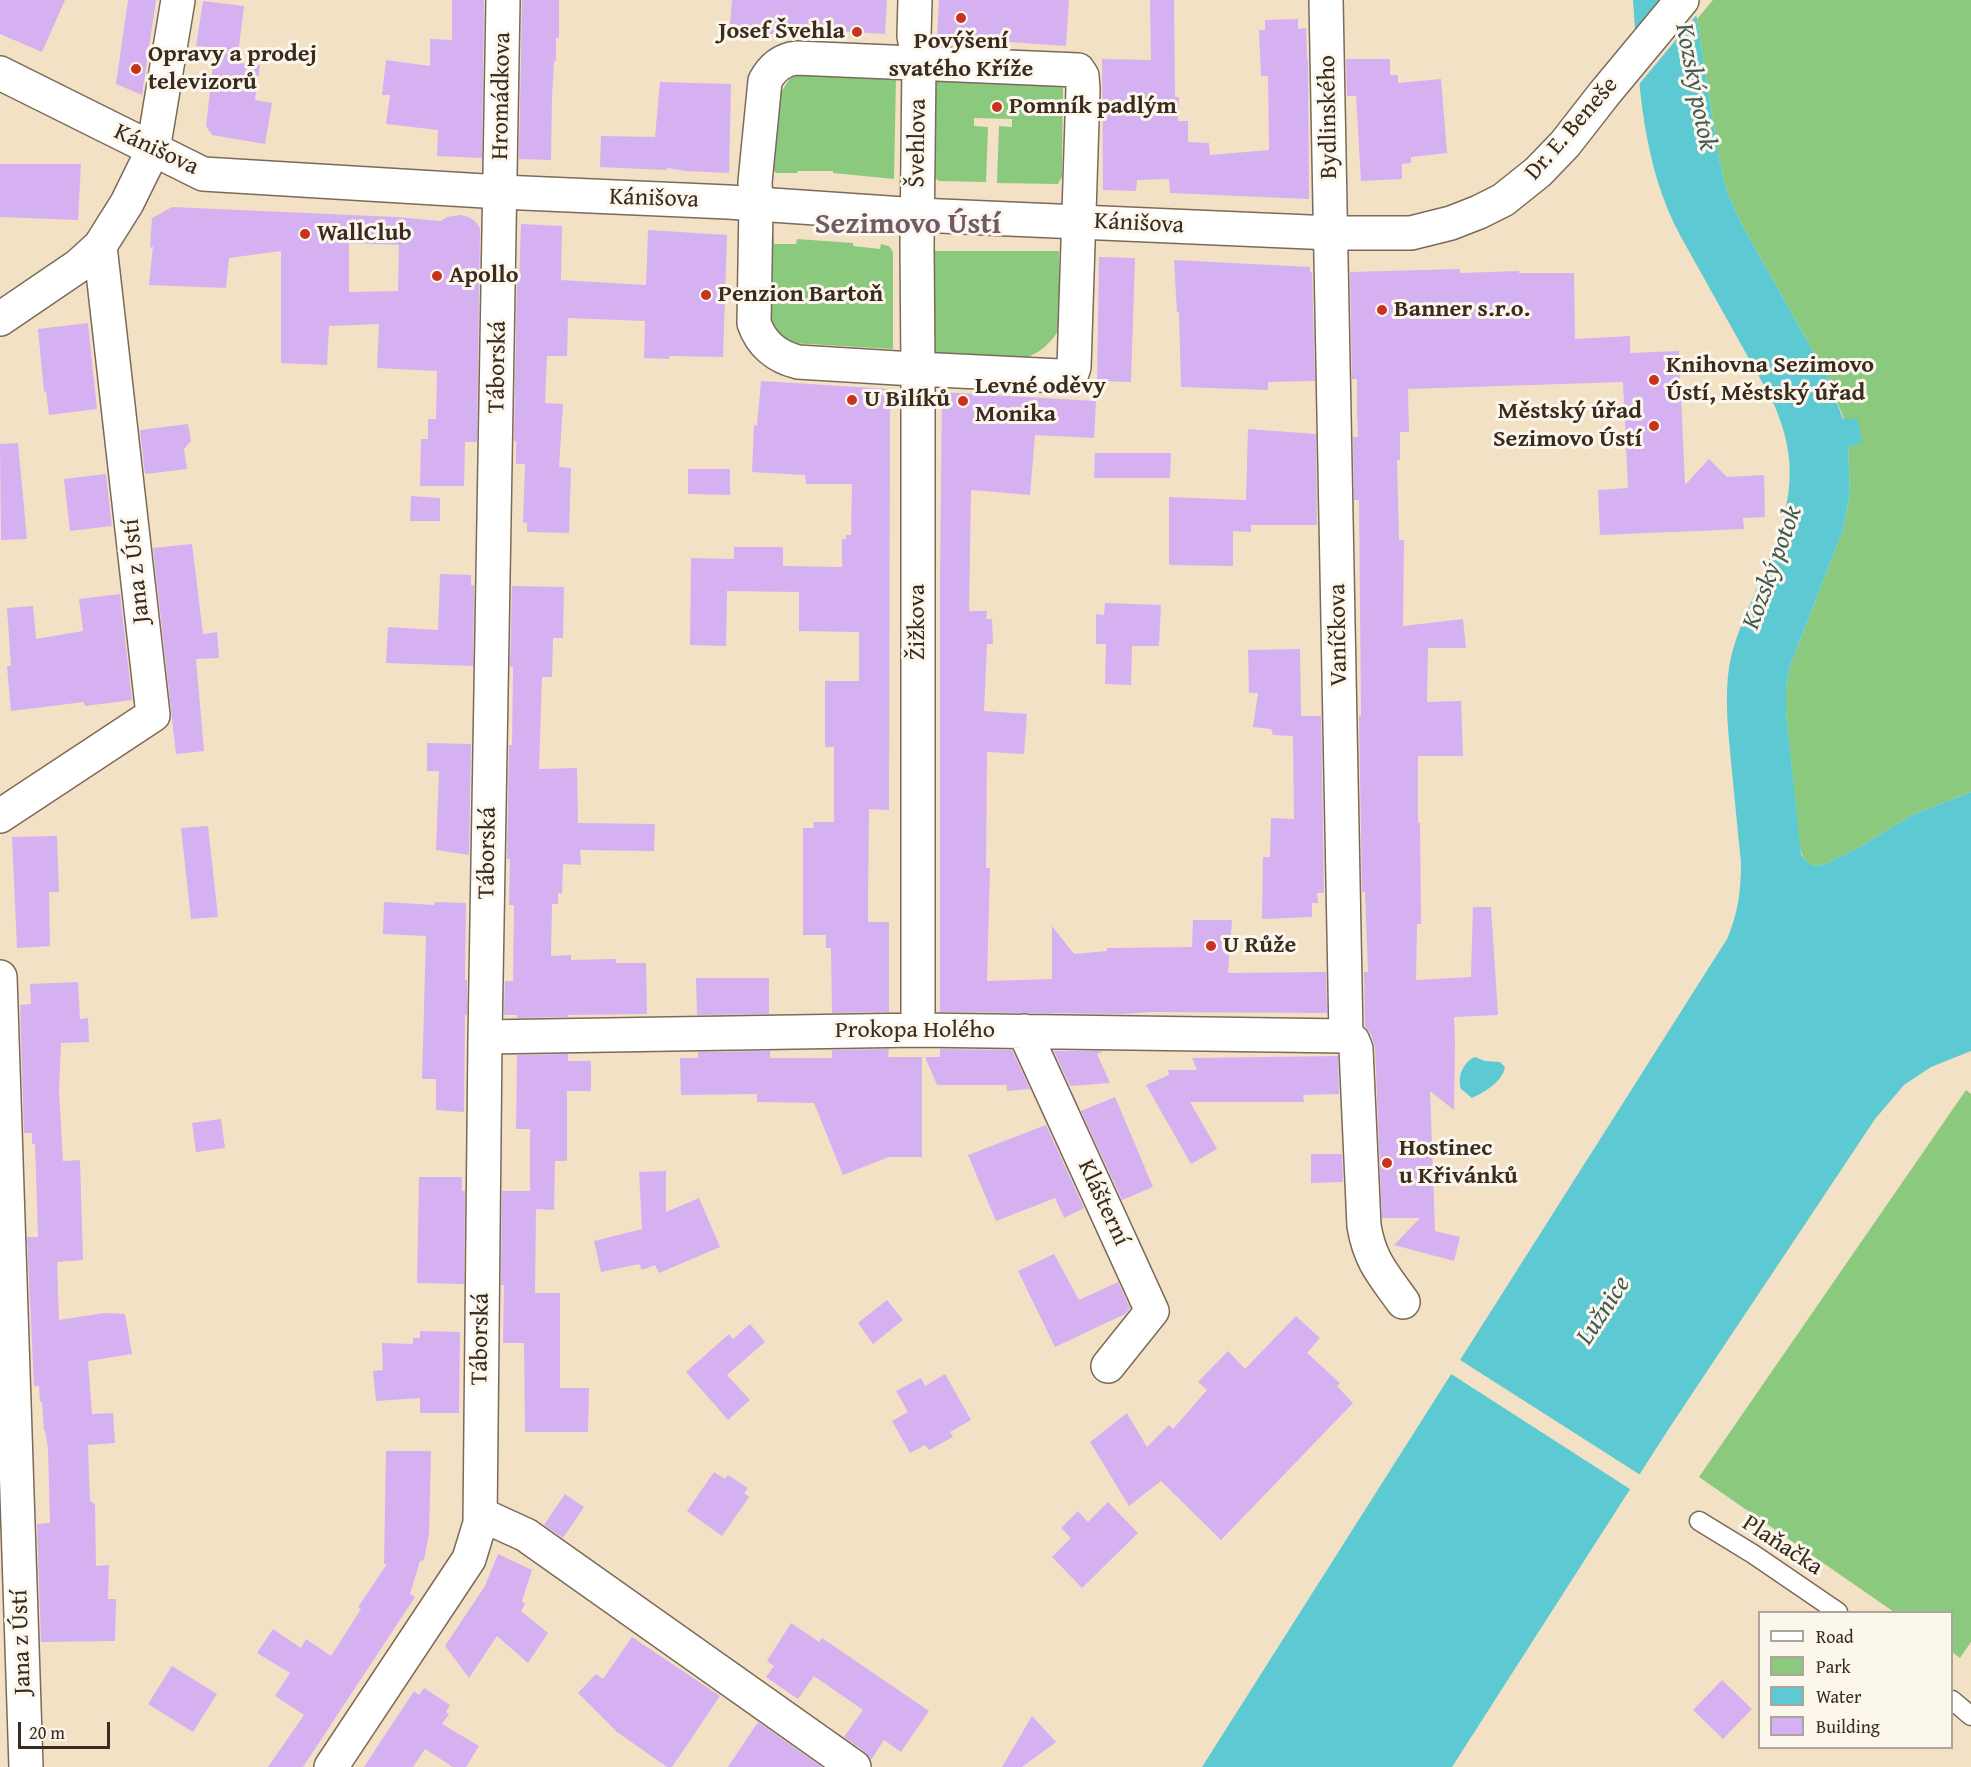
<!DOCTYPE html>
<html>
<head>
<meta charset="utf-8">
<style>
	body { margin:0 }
	#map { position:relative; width:1971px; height:1767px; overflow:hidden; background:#f3e1c5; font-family:"Gentium Book Plus",serif }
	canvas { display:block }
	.legend { position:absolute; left:1758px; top:1611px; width:195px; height:138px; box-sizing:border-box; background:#fbf7ec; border:2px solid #aea59a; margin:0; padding:8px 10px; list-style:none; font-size:18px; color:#3b2a1e }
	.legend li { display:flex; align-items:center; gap:12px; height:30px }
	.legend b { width:30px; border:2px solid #aea59a }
	.scale { position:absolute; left:18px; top:1722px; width:92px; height:27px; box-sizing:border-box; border:3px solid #3b2a1e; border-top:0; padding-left:8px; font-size:18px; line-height:21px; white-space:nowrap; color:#3b2a1e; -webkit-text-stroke:4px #fbf7ec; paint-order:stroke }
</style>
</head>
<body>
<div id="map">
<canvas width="1971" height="1767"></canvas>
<ul class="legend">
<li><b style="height:8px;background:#fff"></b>Road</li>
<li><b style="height:16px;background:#8bc97f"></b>Park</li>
<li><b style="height:16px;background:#5dcad3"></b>Water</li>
<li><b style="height:16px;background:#d5b1f1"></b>Building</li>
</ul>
<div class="scale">20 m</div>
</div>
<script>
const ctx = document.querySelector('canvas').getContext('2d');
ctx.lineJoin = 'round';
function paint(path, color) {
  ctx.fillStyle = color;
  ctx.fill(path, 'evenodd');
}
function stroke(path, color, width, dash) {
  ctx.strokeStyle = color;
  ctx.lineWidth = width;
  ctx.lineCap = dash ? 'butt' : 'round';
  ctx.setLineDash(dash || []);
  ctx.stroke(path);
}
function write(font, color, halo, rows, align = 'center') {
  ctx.font = font + ' "Gentium Book Plus",serif';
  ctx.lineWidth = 6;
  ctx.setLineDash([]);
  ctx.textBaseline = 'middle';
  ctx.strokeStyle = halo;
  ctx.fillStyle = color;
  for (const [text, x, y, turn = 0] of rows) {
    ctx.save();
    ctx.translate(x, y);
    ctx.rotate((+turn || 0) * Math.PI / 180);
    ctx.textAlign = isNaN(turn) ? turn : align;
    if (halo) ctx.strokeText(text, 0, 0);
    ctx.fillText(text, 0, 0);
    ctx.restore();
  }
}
const green = new Path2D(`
	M1713 0H1971V792L1914 814 1856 849 1825 864 1817 866 1811 864 1804 859 1800 849 1786 711V688L1790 666 1843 530 1850 493 1848 447 1861 443 1844 419 1827 376 1740 221 1727 191 1719 159 1697 19Z
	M793 74 896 76 894 179 833 173V171H798L797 173H776L772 167 779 102 781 92Z
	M933 80 1063 81 1062 177 1058 184 997 183 999 126 1012 127V119L974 118V126L988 127 986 182 939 181 932 176Z
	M765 237H774V244H796L797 239 853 243V246L880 249 881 244 889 246 893 252V349L791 343 780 336 769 323Z
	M931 251H1059V329C1052 342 1042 351 1028 357L932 355Z
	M1966 1090 1971 1094V1642L1960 1658 1952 1652V1612H1894L1699 1477Z`);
const water = new Path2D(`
	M1633 0H1694L1719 159 1727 191 1740 221 1827 376 1843 419H1858L1862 443 1848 447 1850 493 1843 530 1790 666 1786 688V711L1801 854 1804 859 1811 864 1817 866 1825 864 1856 849 1914 814 1971 792V1051L1931 1067 1904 1085 1875 1119 1668 1430 1452 1767H1202L1727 939C1738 914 1741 890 1741 863 1738 833 1735 803 1732 772 1729 737 1724 702 1729 667 1733 643 1743 621 1753 598 1784 524 1808 476 1771 398L1681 237C1641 163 1639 82 1633 0Z
	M1475 1057 1485 1061 1500 1062 1505 1067C1502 1082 1485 1092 1472 1098L1461 1089C1457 1077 1463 1062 1475 1057Z`);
const pier = new Path2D(`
	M1659 0H1697L1699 12 1636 88 1632 33Z
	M1457 1358 1642 1476 1633 1491 1448 1372Z`);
const building = new Path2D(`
	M0 0H65L42 52 0 34Z
	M128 0H156L142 95 116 84Z
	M452 0H484L482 158 437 156 438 130 386 124 390 95H382L386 60 430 66V39L452 40Z
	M522 0H559V38H556V61H554L552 97 551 160 519 159Z
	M732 0H887L885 34 805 29 804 36 733 32 734 25H730Z
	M939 0H1069L1066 46 937 37Z
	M1150 0H1174L1175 97H1179L1178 121H1188V142L1209 143 1210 155 1269 150 1268 76H1261L1259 30H1265V20L1298 19V29L1306 28 1307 59H1308L1309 199 1170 193 1169 179 1137 180 1136 191 1103 190 1102 59 1151 60Z
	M203 1 244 6 237 63 260 65 255 100 272 103 265 144 212 135 206 126 215 48 196 46Z
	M1346 59H1390V75H1398V83L1441 79 1447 153 1411 157V163L1402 164V179L1361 181 1356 96H1347Z
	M660 82 731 84 729 173 685 171 667 168V170L600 167 601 136 655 137Z
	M0 164H81L78 220 0 217Z
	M172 207 396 217 441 221 447 217 460 215 469 217 476 222 480 228 477 442H465L464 486H420L421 439H428V419H436L437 371 377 368 379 324 329 326 327 365 281 363V251L229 258 226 288 149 285 153 246 150 248 152 218ZM349 243 399 245 398 291 349 292Z
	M521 224 562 226 561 280 646 285 648 230 727 235 723 357 669 356V359L644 358 645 321 568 318 567 356H547L545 403 563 404 559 467 571 468 569 533 527 532V522L523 523 525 464H516V441H514L517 279 519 282Z
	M1099 257 1135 258 1131 382 1097 381Z
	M1174 260 1310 267V272H1312L1315 381 1268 382V390L1181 387 1179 312H1177Z
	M1460 269V273L1519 271V273H1574L1575 339 1630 336V353L1679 351 1685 485 1709 459 1727 477 1764 475 1765 517 1743 518 1744 529 1600 535 1598 490 1628 488 1623 382 1408 389 1409 432H1400V460H1397L1399 540H1404L1403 626 1463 619 1466 648H1428L1427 702 1461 701 1463 756H1418V823H1420L1421 924H1417L1416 980 1471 977 1473 907H1491L1498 1015 1454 1017 1455 1042 1454 1110 1430 1091 1435 1231 1460 1237 1454 1261 1394 1245 1420 1218H1382L1375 1048 1371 1034 1365 1026 1364 972H1368L1365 892H1362L1359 716H1361L1359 500H1354L1353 437H1358L1357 412V379H1352L1350 272Z
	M88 323 97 409 49 415 46 391 44 392 38 329Z
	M761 381 890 389 889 810 869 809 868 896V922H889V1012L832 1013 831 948H826V935H803V828H814L813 822H834V747H825V681H859V632L799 631V592L727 591 726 646 690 645 691 558 734 559V547H783V566L842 567V539H846V535H851L852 484H806L805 475 752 472 754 425 757 426Z
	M942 392 1096 401 1094 438 1035 435 1030 495 971 490 969 611H987L986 619H992L993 644H987L984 711 1027 714 1024 754 987 752 986 868H990L987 981 1052 979V926L1074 954 1107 951V948L1192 947 1193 920H1232L1228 973 1326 972 1327 1013 1152 1012 1123 1014 940 1012V578Z
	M188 424 191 441 184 449 187 469 145 474 140 430Z
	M1248 429 1316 434 1317 525H1251V532L1233 531V566L1169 565V497L1246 500Z
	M18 443 27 539 1 540 0 444Z
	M1095 453H1171L1170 478H1094Z
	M688 469H730V495L688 494Z
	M106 474 112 526 70 531 64 479Z
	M411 496 440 498V521H410Z
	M192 544 203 634 217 632 219 658 196 659 204 751 176 754 153 548Z
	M440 574 471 575V585H474L473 666 386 663 388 627 438 630Z
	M512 586 564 587 563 638H553L552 677H542L539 769 577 768 578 823 655 824 654 851 580 850 581 865 563 864 562 894 558 893V904H552L551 956 571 955V960L616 959V963H646L647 1014 568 1015V1017L517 1018V1015H504L505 981H513L514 905H509L510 859H507L509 745H512L513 667H510Z
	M120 594 132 700 85 706 84 702 11 711 7 666H11L7 608 33 606 36 639 83 631 79 599Z
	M1105 603 1161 605 1159 646H1132L1131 685 1105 684 1106 644H1096V614L1104 615Z
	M1300 649 1301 716H1321L1324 893H1317L1318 903H1312V917L1262 919 1263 857H1270L1271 818 1294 819 1293 736 1273 735 1271 729 1253 727 1258 693H1249L1248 650Z
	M427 743 471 744 469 855 436 850 439 771H427Z
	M208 826 218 917 191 919 181 828Z
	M57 836 59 892H49L50 946 17 948 12 837Z
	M384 902 434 905 435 902 466 903 465 980H467V1015H465L464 1112 436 1110V1079H422L426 936 383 934Z
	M696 978H769V1014L697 1015Z
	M78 982 80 1019 88 1018 89 1042 61 1043 59 1091 63 1161 80 1160 83 1260 57 1262 59 1320 104 1313 125 1314 132 1354 88 1361 92 1414 113 1413 115 1443 88 1445 90 1501 95 1504 96 1566 109 1565 108 1599H116L115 1641 41 1642 37 1524 50 1523 48 1448 45 1430H44L42 1402H40L39 1386H34L27 1237H38L35 1144H32V1133H24L20 1005 31 1004 30 984Z
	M889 1049 888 1057H922V1157H889L843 1175 814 1103 757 1102V1094L681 1095 680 1058H698V1052L770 1051V1058H832V1050Z
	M940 1049 1012 1050 1030 1089 1007 1091V1085H937L925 1057H940Z
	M1054 1051H1103L1097 1054 1110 1083 1070 1086Z
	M568 1054V1061H591V1091H567V1161H555L554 1210 536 1209 535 1293H560V1388H589L588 1432H525L524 1343H503L504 1285H501L502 1191H530V1129H516L517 1055Z
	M1338 1056 1339 1094 1303 1095 1304 1102H1190L1217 1149 1191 1164 1146 1085 1169 1075 1168 1070H1197L1192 1058Z
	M1115 1097 1153 1187 1122 1200 1081 1111Z
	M221 1119 225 1148 196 1152 192 1123Z
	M1046 1125 1084 1208 1064 1218 1055 1198 996 1221 968 1155Z
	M1311 1154H1342L1343 1182 1311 1183Z
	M666 1171V1212L699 1198 720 1247 659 1273 655 1265 642 1270 639 1264 601 1272 594 1241 642 1229 639 1172Z
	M419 1177H462V1191H465L464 1284 417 1283Z
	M1054 1254 1079 1300 1118 1282 1130 1308 1125 1314 1055 1347 1018 1271Z
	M887 1300 903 1320 873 1344 858 1323Z
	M1296 1316 1320 1338 1307 1353 1340 1383 1337 1386 1353 1403 1221 1540 1161 1481 1129 1506 1090 1442 1127 1413 1147 1447 1169 1425 1173 1429 1207 1390 1198 1382 1228 1351 1245 1369Z
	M750 1324 765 1342 727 1375 750 1400 728 1420 686 1372 729 1334 733 1339Z
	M420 1331 460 1332 459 1413H420V1398L376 1401 373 1371 383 1370 382 1343 413 1344V1338H420Z
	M945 1374 971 1420 950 1432 953 1437 929 1450 925 1445 910 1453 892 1421 908 1412 896 1391 921 1378 925 1386Z
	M386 1451H431L429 1534 424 1560 420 1561 410 1594 415 1597 303 1767H268L304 1715 275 1696 290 1673 257 1653 273 1629 301 1648 306 1639 331 1656 361 1609 358 1607 387 1564H384Z
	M714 1472 725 1479 728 1475 748 1488 744 1493 749 1497 722 1536 687 1511Z
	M565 1494 584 1507 563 1538 544 1525Z
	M1108 1502 1138 1533 1082 1588 1052 1557 1071 1538 1061 1528 1078 1511 1088 1522Z
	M498 1554 532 1570 522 1601 525 1604 521 1611 548 1633 528 1663 497 1636 469 1678 445 1646 485 1586Z
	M791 1623 819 1642 822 1638 929 1711 901 1752 884 1740 871 1760 865 1752 844 1737 863 1710 814 1676 798 1699 766 1677 774 1666 767 1661Z
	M632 1637 720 1696 672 1767H667L617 1732 578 1693 596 1674 603 1679Z
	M172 1666 217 1694 193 1732 148 1704Z
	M1722 1680 1752 1709 1723 1739 1693 1710Z
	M424 1688 450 1705 446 1712 449 1714 442 1724 479 1746 466 1767H453L425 1749 413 1767H364L414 1691 419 1695Z
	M1032 1716 1056 1742 1022 1767H1002Z
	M758 1722 822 1767H728Z`);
const service = new Path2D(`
	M1699 1521 1753 1554 1838 1612
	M1952 1700 1971 1716`);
const minor = new Path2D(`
	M915 0 914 36 919 63 917 245 918 369V1030
	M1326 0 1346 1036
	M796 58 1078 70 1082 76 1083 89 1074 367 1072 373 1060 376 897 368 798 362C777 357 761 344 754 323L756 204 755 182 765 81C772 68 781 60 796 58Z
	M0 319 78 266 100 246 127 203 153 150 178 0
	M0 816 153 715 100 246
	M0 977 26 1767
	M1024 1031 1152 1311 1108 1366
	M1346 1036 1353 1041 1356 1049 1364 1226C1370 1261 1383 1274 1403 1302
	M485 1037 918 1030 1346 1036
	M480 1514 526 1535 854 1767
	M331 1767 469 1559 480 1523 485 1037 503 0`);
const tertiary = new Path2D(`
	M0 73 203 174 501 192 728 202 918 215 1332 233H1411L1451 223 1479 212 1503 200 1538 172 1565 144 1604 94 1682 0`);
const markers = [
	[961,18,6,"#c8321e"],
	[857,32,6,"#c8321e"],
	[136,69,6,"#c8321e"],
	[997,107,6,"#c8321e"],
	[305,234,6,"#c8321e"],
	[437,276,6,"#c8321e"],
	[706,295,6,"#c8321e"],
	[1382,310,6,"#c8321e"],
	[1654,380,6,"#c8321e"],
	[852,400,6,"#c8321e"],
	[963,401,6,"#c8321e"],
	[1654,426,6,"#c8321e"],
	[1211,946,6,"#c8321e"],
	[1387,1163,6,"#c8321e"]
];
const poiNames = [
	["Josef Švehla",845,32,"right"],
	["Povýšení",961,42,"center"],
	["svatého Kříže",961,70,"center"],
	["Opravy a prodej",148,55],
	["televizorů",148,83],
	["Pomník padlým",1009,107],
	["WallClub",317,234],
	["Apollo",449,276],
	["Penzion Bartoň",718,295],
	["Banner s.r.o.",1394,310],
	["Knihovna Sezimovo",1666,366],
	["Ústí, Městský úřad",1666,394],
	["Levné oděvy",975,387],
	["Monika",975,415],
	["U Bilíků",864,400],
	["Městský úřad",1642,412,"right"],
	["Sezimovo Ústí",1642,440,"right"],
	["U Růže",1223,946],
	["Hostinec",1399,1149],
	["u Křivánků",1399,1177]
];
const streetNames = [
	["Hromádkova",502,96,-89],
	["Bydlinského",1329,117,-91],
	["Dr. E. Beneše",1572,129,-49],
	["Švehlova",918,143,-89],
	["Kánišova",156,150,25],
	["Kánišova",654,199,2],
	["Kánišova",1139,224,3],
	["Táborská",498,367,-89],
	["Jana z Ústí",137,571,-96],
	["Žižkova",918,622,-90],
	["Vaníčkova",1339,635,-91],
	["Táborská",488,853,-89],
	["Prokopa Holého",915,1031],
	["Klášterní",1103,1203,65],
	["Táborská",481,1339,-89],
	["Plaňačka",1782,1546,33],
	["Jana z Ústí",22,1642,-92]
];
const waterNames = [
	["Kozský potok",1695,87,79],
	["Kozský potok",1773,568,-70],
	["Lužnice",1604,1311,-57]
];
const districtNames = [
	["Sezimovo Ústí",908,225]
];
paint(green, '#8bc97f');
paint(water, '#5dcad3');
paint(pier, '#f3e1c5');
paint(building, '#d5b1f1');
stroke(service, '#7b6a58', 21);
stroke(minor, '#7b6a58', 36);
stroke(tertiary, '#7b6a58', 36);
stroke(service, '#fff', 18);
stroke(minor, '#fff', 33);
stroke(tertiary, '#fff', 33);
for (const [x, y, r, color] of markers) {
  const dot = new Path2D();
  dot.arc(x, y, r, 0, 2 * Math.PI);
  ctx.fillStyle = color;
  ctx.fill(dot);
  stroke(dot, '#fbf7ec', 2);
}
write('bold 24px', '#3b2a1e', '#fbf7ec', poiNames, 'left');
write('24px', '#3b2a1e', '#fbf7ec', streetNames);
write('italic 26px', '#455a54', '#fbf7ec', waterNames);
write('bold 30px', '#715968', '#fbf7ec', districtNames);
</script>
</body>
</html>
